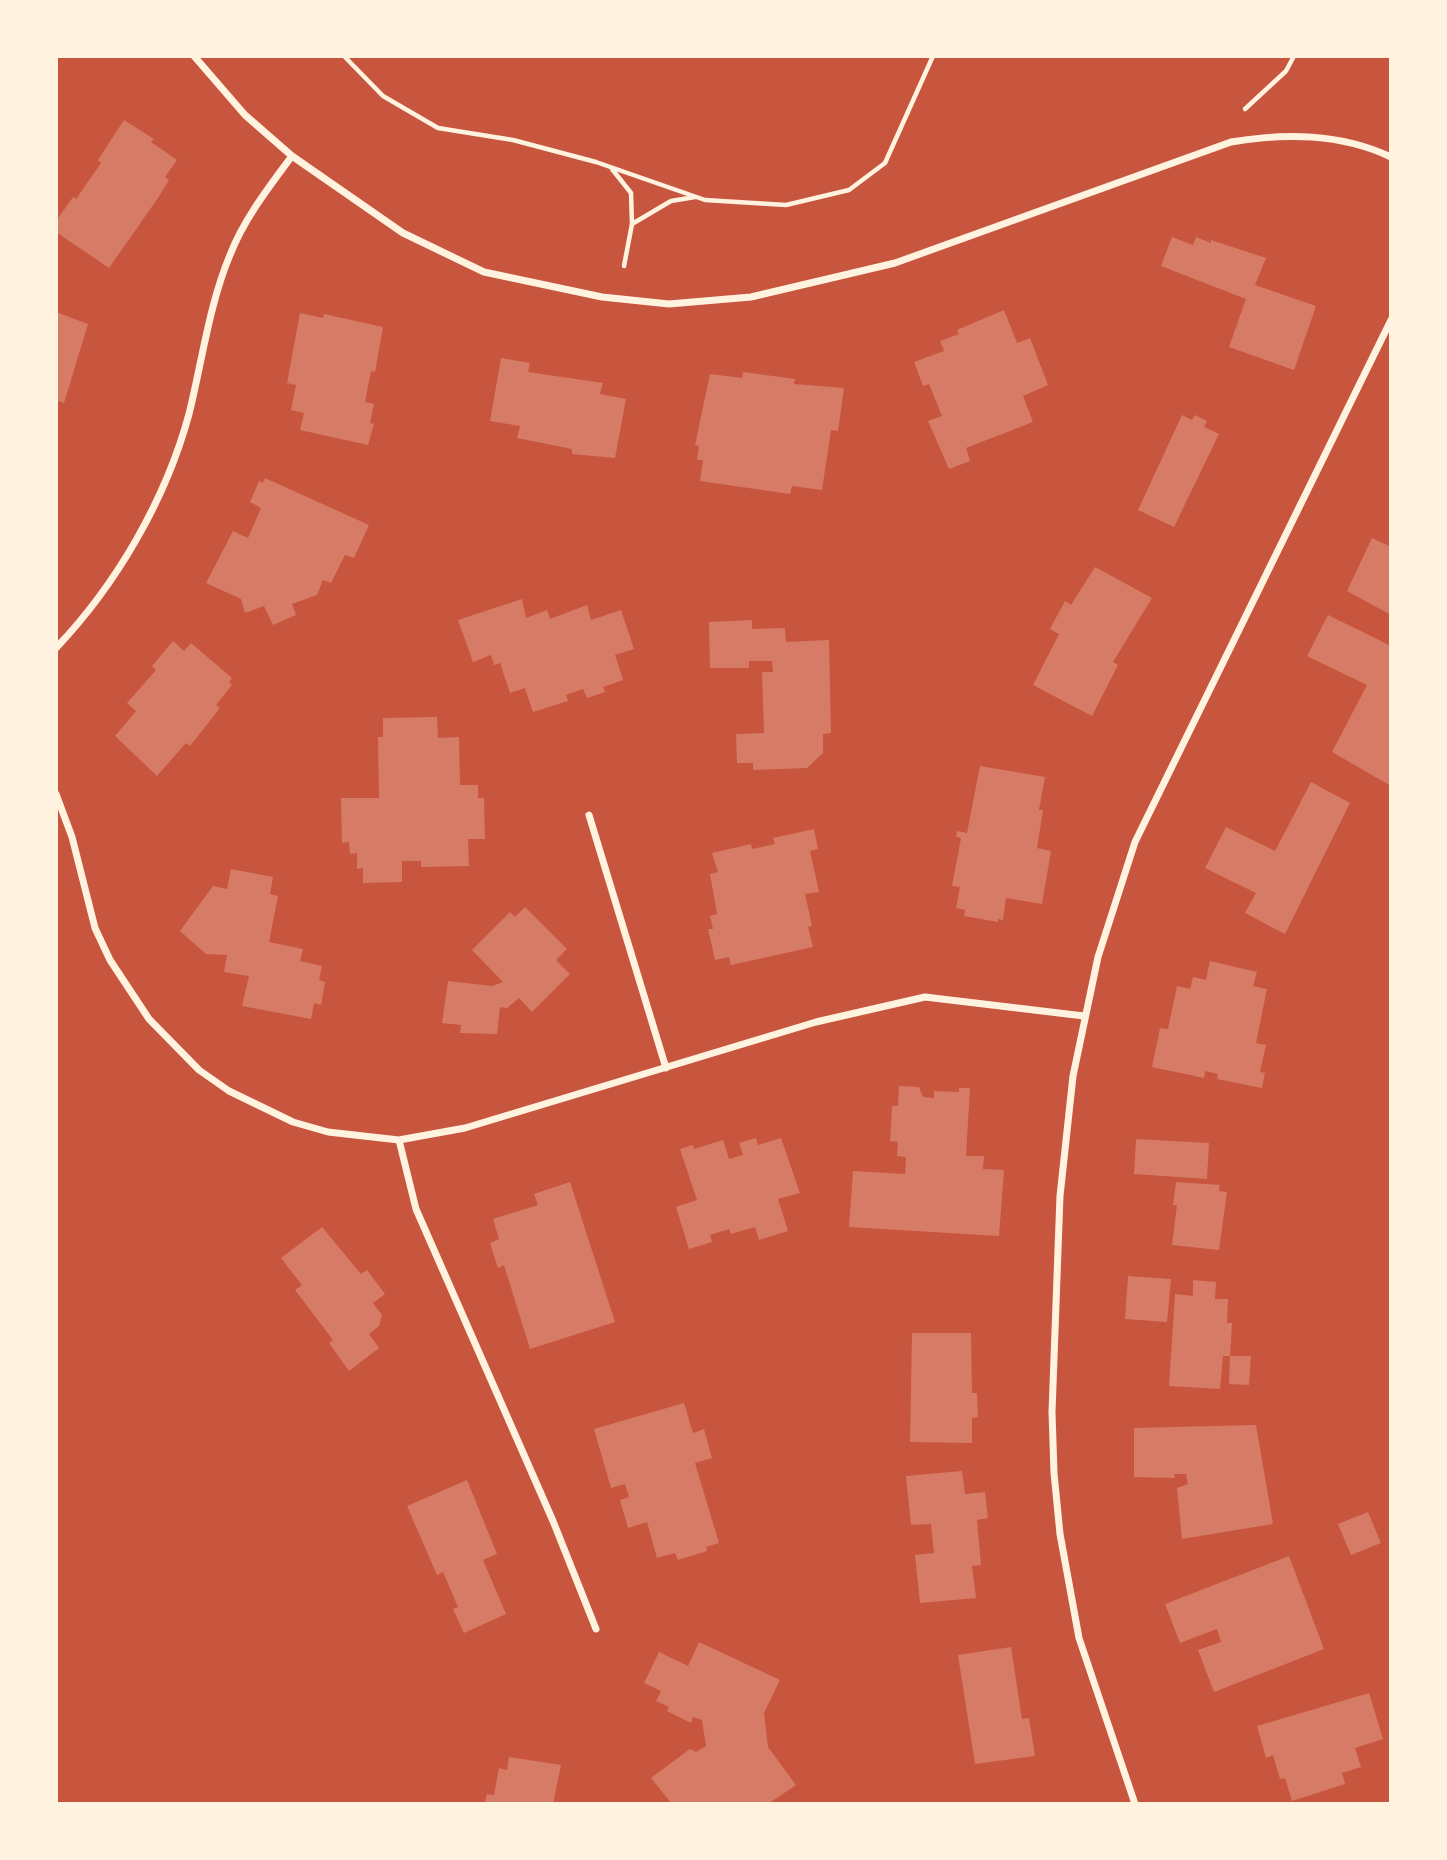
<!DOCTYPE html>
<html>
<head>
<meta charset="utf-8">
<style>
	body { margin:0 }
	#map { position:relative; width:1447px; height:1860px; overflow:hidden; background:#c8553d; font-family:"Open Sans",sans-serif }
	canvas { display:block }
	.frame { position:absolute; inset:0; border:58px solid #fff3e0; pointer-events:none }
</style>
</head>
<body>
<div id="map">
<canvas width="1447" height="1860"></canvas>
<div class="frame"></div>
</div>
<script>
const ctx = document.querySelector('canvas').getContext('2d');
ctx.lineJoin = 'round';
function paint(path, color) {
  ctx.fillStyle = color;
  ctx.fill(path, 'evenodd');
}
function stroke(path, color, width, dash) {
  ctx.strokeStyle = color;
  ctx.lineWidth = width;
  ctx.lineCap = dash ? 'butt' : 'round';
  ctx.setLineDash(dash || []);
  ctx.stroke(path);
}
const building = new Path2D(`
	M124 120 154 139 151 142 177 160 165 177 169 180 158 198 109 268 56 232V221L73 197 76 199 101 163 98 160Z
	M1172 237 1193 245 1196 237 1211 243V240L1266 258 1255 285 1316 306 1294 370 1229 347 1246 299 1161 266Z
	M1004 310 1017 343 1030 338 1048 385 1023 396 1033 422 966 448 970 461 949 469 928 421 942 416 929 384 923 386 914 362 944 351 940 341 959 334 957 330Z
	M56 312 88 324 64 403 56 400Z
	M300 313 323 318 324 314 383 327 375 372 371 371 365 402 374 404 370 423 374 424 368 445 300 430 304 413 291 410 296 385 287 383Z
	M501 358 530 363 528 372 603 383 600 394 626 399 615 458 572 454V449L517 438 520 426 490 421Z
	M743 372 795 379 794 384 844 388 838 431 831 430 822 490 792 486 790 494 700 481 703 460H697L699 446 695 445 710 374 742 378Z
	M1182 415 1192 420 1195 415 1207 421 1204 427 1219 434 1174 527 1138 510Z
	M265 478 369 525 354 558 345 555 331 583 323 580 317 595 292 604 296 615 273 625 264 606 245 613 241 599 206 583 233 531 248 538 261 508 250 502 259 481 263 483Z
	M1372 538 1391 547V615L1347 591Z
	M1095 567 1152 598 1113 662 1118 665 1092 716 1033 685 1059 634 1050 629 1065 601 1071 605Z
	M522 599 526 618 547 610 550 619 587 605 591 620 621 610 634 649 615 655 623 680 603 687 605 692 587 698 583 689 566 695 568 701 533 712 525 688 510 693 500 663 494 665 491 655 473 662 458 620Z
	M1328 615 1391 646V786L1332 752 1367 685 1307 656Z
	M752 620V629L785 628 786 642 829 640 831 733 823 734V753L807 768 753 770V763H737L736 734 764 733 762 672H773L772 661H749V668H710L709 622Z
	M173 641 184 651 191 643 232 678 229 682 232 685 216 705 220 708 190 746 186 743 157 776 115 736 136 711 127 703 156 670 152 666Z
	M437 717 438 738 459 737 460 785H478V798H484L485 839H468L469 866 421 867V861H402V882L363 883V868L357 869V853L350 854 349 842 342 843 341 798H379L378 737H383V718Z
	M980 766 1045 777 1039 810H1043L1037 848 1051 851 1042 904 1006 898 1003 920 998 919V922L964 916 965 910 956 908 960 887 952 886 961 838 956 837 957 831 967 833Z
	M1311 782 1350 803 1285 934 1245 913 1256 893 1205 868 1226 827 1275 851Z
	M814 829 818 849 810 851 819 892 805 894 812 926 808 927 813 947 731 965 729 957 715 960 708 929H713L710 916 717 914 710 874 718 872 712 853 751 844 752 849 775 844 773 838Z
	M231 869 273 877 270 894 278 896 269 942 303 949 300 961 322 966 319 980 325 982 321 1005 314 1003 311 1019 242 1006 249 976 224 972 227 955 206 954 180 931 213 886 227 889Z
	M525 907 567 949 556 960 570 974 532 1012 519 998 507 1008 500 1007 497 1034 460 1033 461 1025 442 1023 448 981 492 986 503 982 472 950 510 912 515 917Z
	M1210 961 1257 972 1253 986 1267 989 1256 1043 1266 1045 1260 1072 1265 1073 1262 1088 1217 1079 1218 1074 1205 1071 1204 1078 1152 1067 1160 1028 1168 1029 1177 986 1190 989 1193 977 1206 980Z
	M899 1086 919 1087 923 1097 934 1098V1091L959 1092V1088H970L966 1156H984L983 1169 1004 1170 999 1236 849 1227 853 1171 905 1174 906 1157 897 1156 898 1142 890 1141 892 1106H898Z
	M756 1138 758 1145 781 1138 800 1193 778 1199 788 1231 759 1240 755 1227 731 1234 729 1229 710 1235 712 1242 689 1249 676 1207 697 1200 680 1149 693 1145 694 1149 723 1140 729 1159 743 1155 739 1143Z
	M1136 1139 1209 1143 1207 1179 1134 1174Z
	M570 1182 615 1322 530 1349 504 1265 498 1268 490 1243 499 1239 493 1219 538 1205 534 1194Z
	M1176 1182 1220 1185 1219 1191 1227 1192 1219 1250 1172 1245 1177 1205H1173Z
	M322 1227 361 1274 367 1270 385 1294 373 1303 382 1315 379 1326 369 1334 379 1348 349 1371 329 1343 333 1340 295 1290 302 1285 281 1258Z
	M1128 1276 1171 1279 1167 1322 1125 1319Z
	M1193 1280 1216 1282 1215 1299H1228L1227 1323H1232L1230 1356H1223L1220 1389 1169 1386 1175 1294 1193 1296Z
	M912 1333H971L972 1393H977L978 1417 972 1418V1443L910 1442Z
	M1230 1356H1251L1249 1385 1229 1384Z
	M684 1403 693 1433 704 1429 712 1458 695 1463 719 1543 706 1547 707 1551 678 1560 675 1553 657 1558 647 1522 628 1528 620 1500 629 1497 625 1484 611 1488 594 1429Z
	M1256 1425 1273 1524 1182 1539 1177 1488 1188 1484 1186 1474H1174L1175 1478 1134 1477V1428Z
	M962 1471 965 1494 985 1492 988 1518 977 1520 981 1565 972 1566 976 1598 920 1603 915 1555 934 1553 931 1524 911 1525 906 1476Z
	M467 1480 497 1554 483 1560 506 1614 464 1633 453 1609 458 1607 443 1572 437 1575 407 1506Z
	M1368 1512 1381 1543 1351 1555 1338 1524Z
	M1289 1556 1324 1649 1214 1692 1198 1650 1221 1642 1217 1629 1180 1643 1165 1604Z
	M699 1642 780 1680 764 1713 768 1747 796 1785 768 1804H672L651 1778 690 1749 696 1752 706 1746 702 1720 693 1717 691 1723 667 1711 669 1707 656 1701 661 1691 644 1683 659 1652 688 1666Z
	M1011 1647 1022 1719 1029 1718 1035 1756 975 1764 958 1655Z
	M1369 1693 1383 1739 1355 1748 1361 1767 1342 1773 1345 1784 1292 1801 1285 1778 1280 1779 1273 1755 1266 1758 1257 1726Z
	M509 1757 561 1765 553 1804H485L487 1794 494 1795 499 1768 507 1770Z`);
const path = new Path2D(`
	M344 56 383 96 438 128 513 140 596 162 705 200 786 205 849 190 885 163 933 56
	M1245 109 1286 71 1294 56
	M612 169 631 193 632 224 624 266
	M632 224 671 201 695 197`);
const minor = new Path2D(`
	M194 56 245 115 292 156 403 233 484 272 602 297 669 304 751 297 895 263 1231 142C1285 133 1340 133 1391 157
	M56 648C117 584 166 499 189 414 202 362 209 305 230 255 244 219 269 187 292 156
	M56 794 72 837 95 928 110 960 149 1019 199 1070 229 1091 293 1122 328 1132 399 1140 465 1128 816 1022 925 997 1084 1016
	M589 815 666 1068
	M399 1140 416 1209 553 1521 596 1629
	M1135 1804 1079 1638 1060 1534 1054 1473 1052 1412 1060 1196 1073 1076 1098 957 1135 842 1391 320`);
paint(building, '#d67c66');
stroke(path, '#fff3e0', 4.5);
stroke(minor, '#fff3e0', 7);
</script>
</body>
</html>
